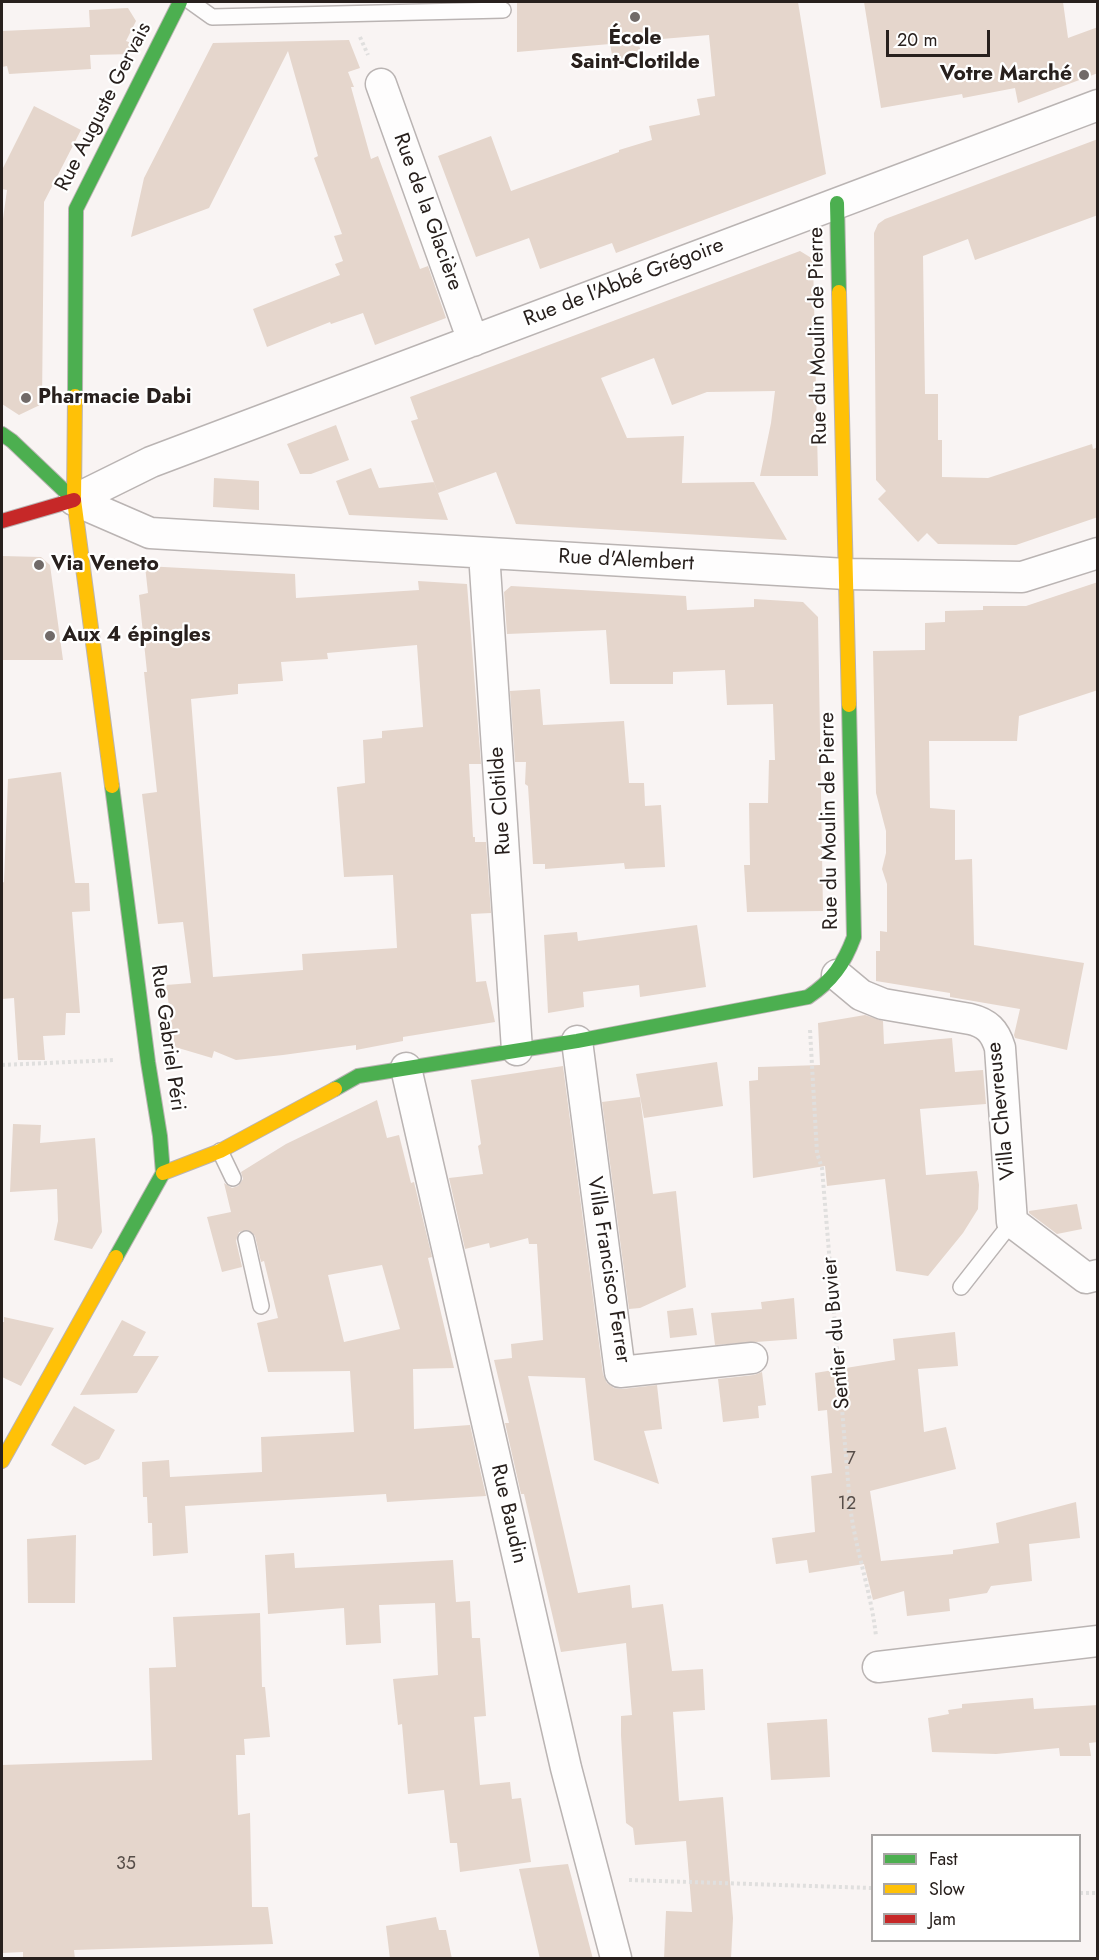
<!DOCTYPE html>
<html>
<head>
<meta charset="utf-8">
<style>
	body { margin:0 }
	#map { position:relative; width:1099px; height:1960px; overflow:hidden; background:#f9f4f3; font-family:Jost,sans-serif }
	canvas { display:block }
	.frame { position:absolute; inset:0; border:3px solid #28201d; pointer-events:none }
	.legend { position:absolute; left:871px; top:1834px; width:210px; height:108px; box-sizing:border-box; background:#fff; border:2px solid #a9a6a5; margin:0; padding:8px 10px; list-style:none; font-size:18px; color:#28201d }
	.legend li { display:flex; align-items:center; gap:12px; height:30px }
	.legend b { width:30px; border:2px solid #a9a6a5 }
	.scale { position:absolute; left:886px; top:30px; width:104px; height:27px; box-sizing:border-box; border:3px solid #28201d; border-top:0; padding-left:8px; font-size:18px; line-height:21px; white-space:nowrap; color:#28201d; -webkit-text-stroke:4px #fff; paint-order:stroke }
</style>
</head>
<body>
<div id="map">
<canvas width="1099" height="1960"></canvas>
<div class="frame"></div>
<ul class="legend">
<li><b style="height:8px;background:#4caf50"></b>Fast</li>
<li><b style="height:8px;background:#ffc107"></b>Slow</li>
<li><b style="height:8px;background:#c62828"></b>Jam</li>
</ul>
<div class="scale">20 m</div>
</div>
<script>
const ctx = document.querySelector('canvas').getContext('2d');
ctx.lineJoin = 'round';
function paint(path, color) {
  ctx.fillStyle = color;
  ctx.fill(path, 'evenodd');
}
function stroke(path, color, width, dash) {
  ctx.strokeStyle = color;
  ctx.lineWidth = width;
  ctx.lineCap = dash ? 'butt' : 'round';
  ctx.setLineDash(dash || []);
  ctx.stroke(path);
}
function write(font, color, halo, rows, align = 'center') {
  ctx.font = font + ' Jost,sans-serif';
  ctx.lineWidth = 4.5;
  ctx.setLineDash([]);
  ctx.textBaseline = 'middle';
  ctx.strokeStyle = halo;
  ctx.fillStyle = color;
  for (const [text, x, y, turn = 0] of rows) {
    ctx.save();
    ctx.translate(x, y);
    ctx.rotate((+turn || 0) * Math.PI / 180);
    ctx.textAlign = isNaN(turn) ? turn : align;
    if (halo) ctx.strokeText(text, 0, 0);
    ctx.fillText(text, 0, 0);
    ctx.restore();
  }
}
const building = new Path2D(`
	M517 2H798L826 174 616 253 612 243 540 269 529 238 476 257 438 156 491 136 511 191 619 152V150L652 140 649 126 700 115 697 99 715 96 709 35 638 41 642 56 613 60 610 44 517 52Z
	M864 2H1063L1068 38 1098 27V73L1018 103 1015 88 963 98 962 94 881 108Z
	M128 8 136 21 126 41 137 45 133 54 90 55 91 69 9 74 7 66 2 67V31L90 27 89 10Z
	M349 40 360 68 348 72 354 87H351L371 159 378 156 420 269 428 266 446 318 375 345 363 313 331 324 330 322 267 347 253 309 340 275 335 264 343 261 334 236 342 234 314 158 318 156 288 51 209 208 131 237 144 178 213 43Z
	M34 106 81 130 44 202 42 404 19 415 2 404V226L7 190 2 189V170Z
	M1098 139V215L975 260 968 239 923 256 925 394H938V440H942V477L988 478 1092 444 1093 449 1098 447V517L1016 545 938 544 927 533 918 542 878 499 886 491 876 480 874 233 878 224 885 219Z
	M800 251 813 259 818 476H760L771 423 775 391 707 392 672 405 654 358 601 378 627 438 684 436 682 483 754 482 787 540 516 524 496 472 438 493 411 421 418 419 410 397Z
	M336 425 349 460 311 474H300L287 444Z
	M371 468 379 488 434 482 448 520 349 515 336 481Z
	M214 478 259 481V510L213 507Z
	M2 556 41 557 50 565 63 660H2Z
	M145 566 295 574 296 598 419 590 418 581 467 584 481 764H469L473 837H475V842H486L491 913 471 914 476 982 486 981 495 1022 403 1037V1041L356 1050V1045L283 1055 236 1060 214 1051 212 1058 175 1047 166 985 191 983 183 922 158 924 142 794 157 792 144 672H147L139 595 148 593ZM417 645 423 727 382 731V738L363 740 365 783 337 787 344 877 393 875 397 948 302 954 303 970 213 977 191 699 238 694V684L283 681 281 662 328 659 327 653Z
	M1098 582V690L1019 716 1017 741H929L930 808 955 810V860L972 859 974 945 1084 963 1067 1050 1015 1038 1014 1035 1020 1009 950 997V993L876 981V951H880V931L887 932V884L882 869 886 853V831L876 793 873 651 925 650V623L945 622V611L983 610V606H1026Z
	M511 586 686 596 687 610 754 607V599L803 602 818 617 823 911 747 912 744 865H750L749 803H768L769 760H775L773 704 727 705 725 670 673 672V684H610L606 630 507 634 504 592Z
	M540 689 543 725 624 721 629 783H644L645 806 661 805 665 867 625 869 624 863 545 869V864H533L528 786 525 784 526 762H515L510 691Z
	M61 772 75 883H89L90 911 72 912 80 1013H66L65 1035 43 1036 45 1060H18L14 998 2 999V883L4 882 8 779Z
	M697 925 706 987 640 997 639 985 583 992 584 1007 548 1013 544 935 577 932 578 941Z
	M865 1015 883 1021 884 1044 952 1038 955 1072 983 1070 986 1104 920 1109 926 1175 977 1171 979 1185 978 1209 963 1233 928 1276 896 1271 885 1179 827 1186 825 1166 753 1178 749 1081 758 1080V1067L820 1065 818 1023Z
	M717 1062 723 1106 644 1118 636 1074Z
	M563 1066 603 1374 607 1383 614 1388 622 1389 657 1385 662 1429 644 1431 659 1484 594 1460 585 1378 528 1376 578 1593 630 1585 632 1608 663 1604 672 1671 703 1669 705 1710 673 1712 679 1801 723 1797 733 1918 731 1959H664L666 1911 692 1912 686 1841 635 1845 633 1828 626 1823 621 1735V1716L632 1715 626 1643 561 1652 524 1494H521L505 1423H509L494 1360 512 1358 511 1344 543 1340 537 1244H529L528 1238 490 1248 489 1243 465 1249 449 1178 483 1174 478 1146 481 1144 471 1080Z
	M640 1097 653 1194 676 1191 686 1287 640 1308 629 1309 602 1102Z
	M377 1100 387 1138 399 1135 411 1183 414 1182 432 1257 428 1258 454 1368 413 1369 414 1429 470 1425 486 1496 387 1502 386 1494 185 1506 188 1553 153 1556 152 1523H148L147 1497H143L142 1462 169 1460 170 1477 262 1472 261 1437 354 1432 350 1371 268 1372 257 1323 278 1318 264 1261 261 1262 255 1236 248 1230 239 1232 236 1241 242 1267 222 1272 207 1217 231 1212 224 1183 232 1188 238 1186 243 1179 241 1172 286 1144ZM382 1265 400 1329 344 1342 328 1275Z
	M13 1124 41 1125 40 1143 95 1138 102 1232 92 1249 54 1240 58 1221 57 1189 10 1192Z
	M1077 1204 1082 1229 1057 1234 1029 1213V1211Z
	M794 1298 797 1339 715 1345 711 1313 762 1309 761 1302Z
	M693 1308 697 1335 670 1338 667 1311Z
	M4 1317 54 1328 21 1386 2 1377V1322H4Z
	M122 1320 146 1332 133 1356H159L137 1393 80 1395Z
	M955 1332 958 1366 918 1369 924 1432 946 1427 956 1469 870 1491 881 1561 953 1554V1550L999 1543 996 1523 1076 1502 1080 1538 1029 1544 1032 1581 991 1586 987 1593 949 1599 950 1611 907 1616 904 1591 873 1600 864 1564 809 1573 807 1560 776 1564 772 1538 815 1532 811 1476 832 1473 827 1410 818 1411 815 1373 895 1360 893 1339Z
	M762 1372 766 1405 758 1406 759 1418 723 1422 718 1379 754 1375Z
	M74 1406 115 1430 99 1459 85 1465 51 1445Z
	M76 1535 75 1603H28L27 1539Z
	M294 1553 295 1568 453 1560 456 1602 470 1601 472 1638H480L486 1716 474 1717 480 1785 510 1782 512 1799 521 1798 531 1862 460 1872 457 1843H450L444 1790 408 1794 402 1724 398 1725 393 1679 438 1675 435 1603 379 1605 381 1643 346 1645 344 1608 268 1614 265 1555Z
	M260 1613 262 1687H265L270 1737 244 1739 245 1755H236L238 1815 250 1813 252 1907H268L273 1944 74 1950 75 1959H23V1952L2 1953V1765L152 1760 149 1668 176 1667 173 1617Z
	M1033 1698 1034 1709 1098 1705V1742L1089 1743 1091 1756H1060L1059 1748 996 1754 932 1752 928 1718 949 1714 948 1710 962 1708V1704Z
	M827 1719 830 1777 771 1780 767 1723Z
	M568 1864 593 1959H540L519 1869Z
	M436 1917 439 1930H446L452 1959H390L386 1926Z`);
const path = new Path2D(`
	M360 37 368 55
	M810 1030 817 1153 822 1168 850 1505C855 1549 871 1591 876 1636
	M2 1065 115 1060
	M629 1880 872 1888
	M1080 1893H1098`);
const lane = new Path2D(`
	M191 2 212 17 503 10
	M220 1151 233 1178
	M246 1239 261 1306
	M961 1287 1012 1222`);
const street = new Path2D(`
	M381 84 473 341
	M74 500 151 462 1098 105
	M74 500 150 533 846 574 1022 577 1098 553
	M484 553 517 1050
	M837 975 861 995 883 1004 970 1019C987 1023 995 1031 1000 1048L1012 1222 1086 1278 1098 1275
	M577 1041 620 1372 752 1358
	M406 1068 566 1768 616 1958
	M878 1667 1098 1641`);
const fast = new Path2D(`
	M837 203 839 292
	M75 396 76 209 180 2
	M2 434 12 441 74 500
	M112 786 148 1062 160 1136 163 1173 116 1257
	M335 1089 358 1076 577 1041 808 997C832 981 844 964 854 937L849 705`);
const slow = new Path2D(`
	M839 292 849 705
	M75 396 74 500 112 786
	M163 1173 220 1151 335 1089
	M2 1461 116 1257`);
const jam = new Path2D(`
	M2 521 74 500`);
const markers = [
	[635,17,6,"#716a68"],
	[1084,75,6,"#716a68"],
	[26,398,6,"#716a68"],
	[39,565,6,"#716a68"],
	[50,636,6,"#716a68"]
];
const numberNames = [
	["7",851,1460],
	["12",847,1505],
	["35",126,1865]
];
const poiNames = [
	["École",635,39,"center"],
	["Saint-Clotilde",635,63,"center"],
	["Votre Marché",1072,75,"right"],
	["Pharmacie Dabi",38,398],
	["Via Veneto",51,565],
	["Aux 4 épingles",62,636]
];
const streetNames = [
	["Rue Auguste Gervais",104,107,-63],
	["Rue de la Glacière",427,212,70],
	["Rue de l'Abbé Grégoire",624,283,-21],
	["Rue du Moulin de Pierre",819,336,-91],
	["Rue d'Alembert",626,561,3],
	["Rue Clotilde",501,801,-94],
	["Rue du Moulin de Pierre",830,821,-91],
	["Rue Gabriel Péri",167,1038,82],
	["Villa Chevreuse",1002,1111,-96],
	["Villa Francisco Ferrer",608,1270,81],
	["Sentier du Buvier",837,1333,-95],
	["Rue Baudin",508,1514,77]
];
paint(building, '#e5d6cc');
stroke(lane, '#bab4b3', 18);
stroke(street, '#bab4b3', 33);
stroke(fast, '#bab4b3', 16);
stroke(slow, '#bab4b3', 16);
stroke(jam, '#bab4b3', 16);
stroke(path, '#e0dfde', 4, [3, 3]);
stroke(lane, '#fefdfd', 15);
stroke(street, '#fefdfd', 30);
stroke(fast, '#4caf50', 14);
stroke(slow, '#ffc107', 14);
stroke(jam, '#c62828', 14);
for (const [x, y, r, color] of markers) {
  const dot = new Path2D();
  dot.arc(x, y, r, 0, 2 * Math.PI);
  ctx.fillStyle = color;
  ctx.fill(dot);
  stroke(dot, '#fff', 2);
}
write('18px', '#574e49', null, numberNames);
write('bold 21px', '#28201d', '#fff', poiNames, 'left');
write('21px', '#28201d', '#fff', streetNames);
</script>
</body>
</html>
